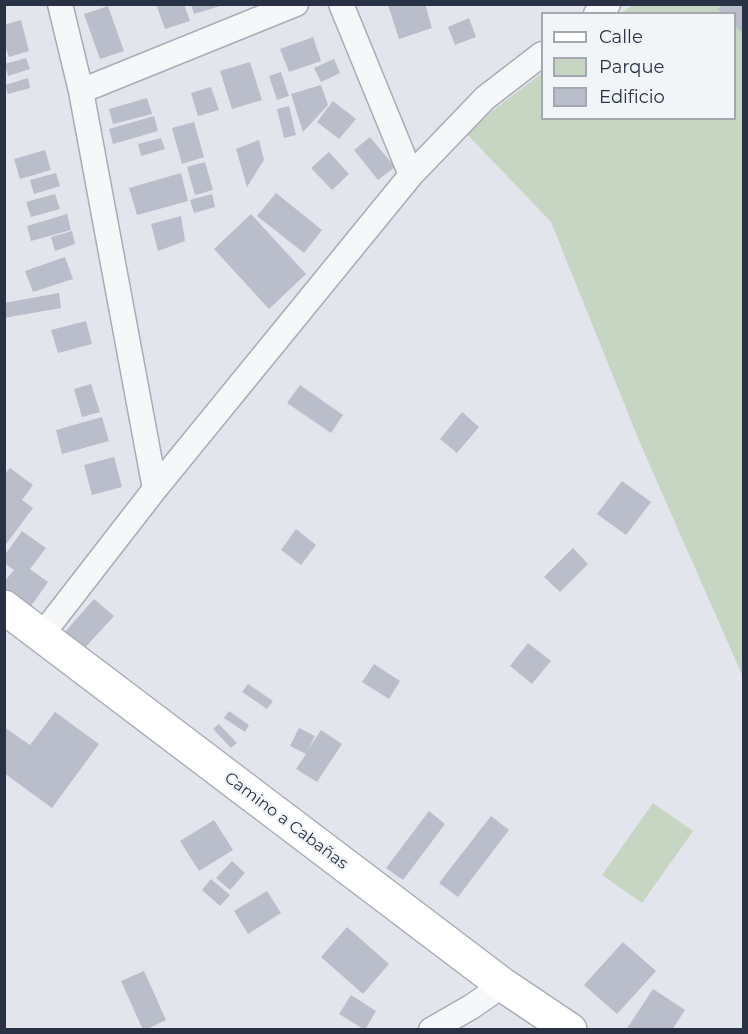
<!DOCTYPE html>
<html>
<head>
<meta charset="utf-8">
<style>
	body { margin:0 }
	#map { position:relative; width:748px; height:1034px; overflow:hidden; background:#e2e5eb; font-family:Montserrat,sans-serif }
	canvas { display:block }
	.frame { position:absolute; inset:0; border:6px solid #293245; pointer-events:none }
	.legend { position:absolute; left:541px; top:12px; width:195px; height:108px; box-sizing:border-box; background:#f2f5f8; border:2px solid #a2a7b0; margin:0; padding:8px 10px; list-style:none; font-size:18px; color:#293245 }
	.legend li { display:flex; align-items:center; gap:12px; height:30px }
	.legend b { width:30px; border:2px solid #a2a7b0 }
</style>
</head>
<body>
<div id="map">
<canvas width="748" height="1034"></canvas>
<div class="frame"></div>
<ul class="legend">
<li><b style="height:8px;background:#fff"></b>Calle</li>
<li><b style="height:16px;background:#c7d6c3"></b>Parque</li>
<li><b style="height:16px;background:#b9beca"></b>Edificio</li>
</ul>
</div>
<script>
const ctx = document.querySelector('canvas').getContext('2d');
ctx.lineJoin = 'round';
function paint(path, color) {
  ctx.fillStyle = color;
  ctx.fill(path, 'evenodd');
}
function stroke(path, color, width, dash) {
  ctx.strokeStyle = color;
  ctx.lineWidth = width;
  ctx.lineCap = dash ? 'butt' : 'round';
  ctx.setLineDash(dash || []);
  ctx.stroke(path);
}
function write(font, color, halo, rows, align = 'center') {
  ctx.font = font + ' Montserrat,sans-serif';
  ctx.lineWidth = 4.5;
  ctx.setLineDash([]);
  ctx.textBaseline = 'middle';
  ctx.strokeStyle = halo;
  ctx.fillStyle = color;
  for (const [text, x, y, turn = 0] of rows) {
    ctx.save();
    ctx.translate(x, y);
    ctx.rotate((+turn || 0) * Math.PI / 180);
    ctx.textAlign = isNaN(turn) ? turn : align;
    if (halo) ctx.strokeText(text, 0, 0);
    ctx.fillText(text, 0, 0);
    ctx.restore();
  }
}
const green = new Path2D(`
	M633 5H743V677L640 443 551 222 465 132 542 73V118H734V14L621 13Z
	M653 803 693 831 642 903 602 875Z`);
const building = new Path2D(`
	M156 4H184L190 21 165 29Z
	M191 4H223V5L194 14Z
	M391 4H425L432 28 399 39 388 5Z
	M723 4H744V34L734 25V14H723L718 9Z
	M108 6 124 51 100 59 84 14Z
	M469 18 476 37 455 45 448 27Z
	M21 20 29 51 9 57 4 43V25Z
	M313 37 321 61 289 72 280 49Z
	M26 58 30 69 8 76 5 64Z
	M334 59 340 73 321 82 314 68Z
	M250 62 262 100 232 109 220 71Z
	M281 72 289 96 277 100 269 76Z
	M28 78 30 88 8 94 5 85Z
	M321 85 328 105 303 132 291 94Z
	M211 87 219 110 198 116 191 93Z
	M147 98 152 114 113 124 109 109Z
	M333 101 356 119 339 139 317 122Z
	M289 106 296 135 284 138 277 109Z
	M154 116 158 131 113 144 109 129Z
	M194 122 204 157 182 164 172 128Z
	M370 137 395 167 378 180 354 150Z
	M161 138 165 149 141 156 138 144Z
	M259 140 264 160 247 187 236 149Z
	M45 150 51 170 20 179 14 159Z
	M329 152 349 174 332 190 311 168Z
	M205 162 213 190 195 195 187 167Z
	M56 173 60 186 34 194 30 180Z
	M181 173 188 201 137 215 129 188Z
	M276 193 322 230 304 253 257 216Z
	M55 194 60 209 31 217 26 202Z
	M212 194 215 207 194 213 190 200Z
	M67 214 71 230 31 241 27 226Z
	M251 214 306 274 269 309 214 249Z
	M181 216 185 241 158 251 151 224Z
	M72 231 75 244 55 251 51 237Z
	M65 257 73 279 33 292 25 271Z
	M59 293 61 308 4 318V303Z
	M86 321 92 344 58 353 51 330Z
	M91 384 100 412 82 417 74 389Z
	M300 385 343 415 331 433 287 403Z
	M462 412 479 427 457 453 440 439Z
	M102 417 109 441 62 454 56 430Z
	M114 457 122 487 92 495 84 465Z
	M10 468 33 485 22 500 33 508 4 547V475Z
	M622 481 651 502 626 535 597 514Z
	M296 529 316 545 301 565 281 550Z
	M22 531 46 548 30 569 48 582 31 606 4 587V582L14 570 4 563V556Z
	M573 548 588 564 560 592 544 577Z
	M94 599 114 616 82 651 63 634Z
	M528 643 551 661 532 684 510 666Z
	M374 664 400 681 389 699 362 682Z
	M248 684 273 701 267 709 242 692Z
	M229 711 249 725 245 732 224 718Z
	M55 712 99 744 52 808 4 773V727L30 745Z
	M219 724 237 743 231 748 213 729Z
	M299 728 315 736 308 750 321 730 342 744 317 782 296 769 306 754 290 746Z
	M429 811 445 824 403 880 386 868Z
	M491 816 509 830 458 897 439 883Z
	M214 820 233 850 199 871 180 841Z
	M232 861 245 873 230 890 216 878Z
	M211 879 230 895 220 906 202 890Z
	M267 891 281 913 248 934 234 911Z
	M347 927 389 964 363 994 321 957Z
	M623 942 656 971 617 1014 584 985Z
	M144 971 166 1020 145 1030H143L121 981Z
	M653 989 685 1010 672 1030H626Z
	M351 995 376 1011 365 1030 339 1014Z`);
const street = new Path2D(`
	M60 4 81 91 155 489
	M341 4 411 175
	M596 14 608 4
	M81 91 296 4
	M41 636 155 489 411 175 485 98 542 54
	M431 1030 471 1007 503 985`);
const secondary = new Path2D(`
	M4 607 503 985 570 1030`);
const streetNames = [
	["Camino a Cabañas",286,821,37]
];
paint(green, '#c7d6c3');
paint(building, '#b9beca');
stroke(street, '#a7acb6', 27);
stroke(secondary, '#a7acb6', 36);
stroke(street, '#f6f7f9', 24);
stroke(secondary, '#fff', 33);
write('16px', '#293245', '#f2f5f8', streetNames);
</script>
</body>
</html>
